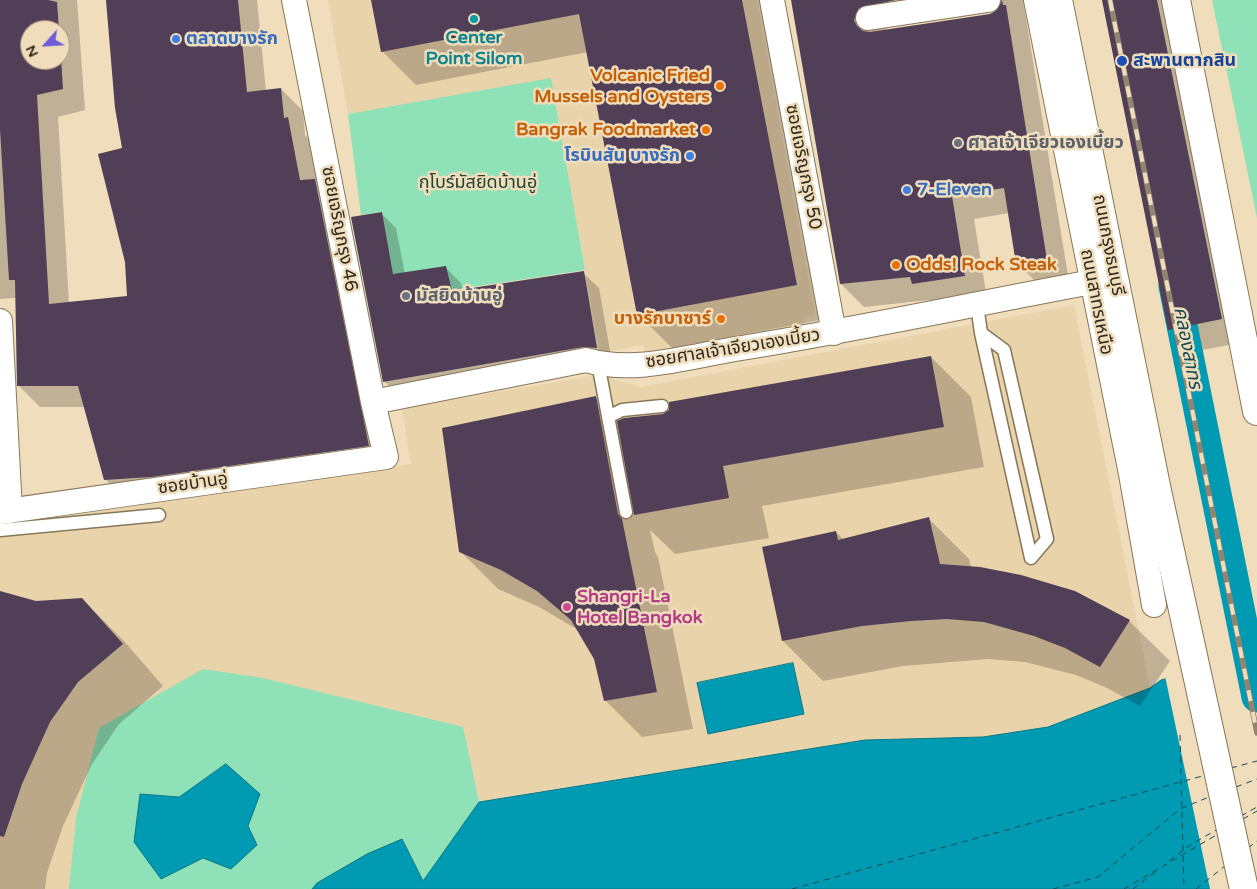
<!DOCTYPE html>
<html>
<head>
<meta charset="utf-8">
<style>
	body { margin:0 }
	#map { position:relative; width:1257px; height:889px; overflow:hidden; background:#efddbc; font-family:"Varela Round",sans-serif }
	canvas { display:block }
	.north { position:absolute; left:20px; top:20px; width:50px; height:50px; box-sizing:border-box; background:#efddbc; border:1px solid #a3957c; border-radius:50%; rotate:244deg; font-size:14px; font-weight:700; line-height:20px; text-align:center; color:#30291d }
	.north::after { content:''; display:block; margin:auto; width:18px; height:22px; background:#6f5dd7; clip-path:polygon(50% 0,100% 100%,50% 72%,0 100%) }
</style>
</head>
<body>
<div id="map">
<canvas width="1257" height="889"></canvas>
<div class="north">N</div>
</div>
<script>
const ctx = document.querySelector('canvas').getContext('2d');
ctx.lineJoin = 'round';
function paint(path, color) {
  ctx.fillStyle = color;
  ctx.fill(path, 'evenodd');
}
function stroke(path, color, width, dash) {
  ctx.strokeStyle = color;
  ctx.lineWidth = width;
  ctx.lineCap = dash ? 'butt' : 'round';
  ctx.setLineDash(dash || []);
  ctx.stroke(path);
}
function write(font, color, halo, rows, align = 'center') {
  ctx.font = font + ' "Varela Round","Noto Sans Thai",sans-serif';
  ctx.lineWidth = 5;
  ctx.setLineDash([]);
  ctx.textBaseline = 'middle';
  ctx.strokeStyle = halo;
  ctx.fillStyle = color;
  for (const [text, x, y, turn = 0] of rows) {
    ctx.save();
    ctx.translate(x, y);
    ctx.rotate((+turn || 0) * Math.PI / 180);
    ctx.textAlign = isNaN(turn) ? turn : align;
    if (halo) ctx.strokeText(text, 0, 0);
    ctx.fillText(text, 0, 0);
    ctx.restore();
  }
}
const built = new Path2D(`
	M328 0H757L815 315 804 317 805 324 645 354 643 345 600 353 551 79 348 114Z
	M1074 305 1150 688 1048 727 983 737 865 740 479 801 317 883 312 889H0V526L411 464 402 408 598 375 641 387Z`);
const green = new Path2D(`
	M1212 0H1257V218Z
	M551 78 585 270 452 290 393 274 382 212 361 215 348 114Z
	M203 669 263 678 463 727 479 802 423 881 317 883 312 889H69L76 818 99 728Z`);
const water = new Path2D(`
	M1257 658V889H312L317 883 367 854 402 839 423 881 479 802 865 740 983 737 1048 727 1150 688 1161 680Z
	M793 663 804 714 708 734 697 683Z
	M226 764 260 794 248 826 257 845 231 869 203 858 161 879 134 842 140 794 179 797Z`);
const pier = new Path2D(`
	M1257 655V889H1210L1165 676Z`);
const shadow = new Path2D(`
	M0 0H77L85 110 58 117 69 303 128 297 123 149 106 0H257L266 91 281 89 303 111 305 135 310 140 317 183 337 202 390 467 127 501 105 479 85 407H40L18 385 16 298 0 299ZM30 30H60V60H30Z
	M372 0H769L831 318 672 348 638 314 588 52 416 85 382 51Z
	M792 0H1023L1069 282 1041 287 1018 264 1009 213 974 219 987 299 936 307 929 300 864 307 841 284ZM997 11 990 15 884 31 889 27Z
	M1104 0H1175L1244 342 1192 352 1169 329Z
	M381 213 396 228 405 274 445 267 461 283 463 291 583 273 599 288 612 362 399 396 384 381Z
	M931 357 971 397 984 467 762 506 769 538 675 554 650 530 655 552 658 557 693 729 642 737 605 700 595 658 580 631 539 607 498 589 460 551 596 398 620 422 664 415Z
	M929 519 969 559 971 567 1129 621 1170 661 1140 706 1107 688 1076 675 1025 662 988 659 903 666 823 681 783 641 836 532 844 540Z
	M0 592 36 602 82 599 124 641 163 686 119 724 92 764 63 826 47 873 45 889H0Z`);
const canal = new Path2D(`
	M1174 286 1257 697`);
const ferry = new Path2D(`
	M1180 735 1184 889
	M1231 768 1257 761
	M1236 787 1257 779
	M1241 816 1257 807
	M1243 819 1257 811
	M1248 848 1257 841
	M1169 861 1192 844 1218 829
	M792 889 1206 775
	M1053 889 1098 877 1180 809 1209 797
	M1124 889 1218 834
	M1133 889 1158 870
	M1196 889 1225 866`);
const building = new Path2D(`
	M0 0H48L57 2 59 30H30V60H60V42L63 89 37 95 49 304 127 296 125 262 98 154 122 148 115 108 106 0H238L247 92 281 88 284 118 288 117 300 180 315 179 369 446 151 477 104 480 78 386H17L15 280H9L0 129Z
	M371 0H742L797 285 637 315 579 14 381 52Z
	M791 0H895L859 8 854 20 857 26 863 31 870 32 990 14 997 10 1002 0 1003 5H1006L1047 260 1016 264 1004 188 952 196 965 276 912 284 910 277 840 284Z
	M1102 0H1157L1222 319 1168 330Z
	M382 212 393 274 446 266 452 291 584 271 597 348 583 347 383 382 351 217Z
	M931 356 944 427 723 466 729 498 634 515 617 421 624 418 663 414 669 410V402Z
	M596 396 618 514 622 519 657 692 604 701 594 659 571 620 537 591 501 570 459 552 442 428Z
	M929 517 940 564 980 567 1021 575 1075 591 1130 620 1100 667 1065 648 1034 636 984 622 947 619 911 621 862 626 782 641 762 547 836 531 838 540Z
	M0 591 36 601 82 598 123 644 78 682 50 722 22 784 4 837 0 836Z`);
const service = new Path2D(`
	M977 305 981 333 1031 558
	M981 333 1004 350 1047 539 1031 558
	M598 363 626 512
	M608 417 622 410 662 406
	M0 530 159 515`);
const minor = new Path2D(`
	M772 0 834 333
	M1036 0 1131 474 1154 605
	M868 18 988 0
	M0 321 10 511
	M373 402 586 360C633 374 688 357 735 349 855 330 973 304 1092 282
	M0 512 386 457 373 402 294 0`);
const primary = new Path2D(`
	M1058 0 1157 491 1244 889
	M1176 0 1257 411`);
const rail = new Path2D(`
	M1110 0 1257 733`);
const markers = [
	[474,19,5,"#0f9aa8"],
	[176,39,5,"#3f7fe0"],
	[1122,61,6,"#1a4fb4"],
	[720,86,5,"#e8710a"],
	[706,130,5,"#e8710a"],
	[958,143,5,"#6b7280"],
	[690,156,5,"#3f7fe0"],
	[907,190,5,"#3f7fe0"],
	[896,265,5,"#e8710a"],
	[406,296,5,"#6b7280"],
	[721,319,5,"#e8710a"],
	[567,607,5,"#d1479c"]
];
const cultureNames = [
	["Center",474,38],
	["Point Silom",474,59]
];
const shopNames = [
	["ตลาดบางรัก",186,39],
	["โรบินสัน บางรัก",680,156,"right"],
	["7-Eleven",917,190]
];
const transitNames = [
	["สะพานตากสิน",1133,61]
];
const foodNames = [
	["Volcanic Fried",710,76],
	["Mussels and Oysters",710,97],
	["Bangrak Foodmarket",696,130],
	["Odds! Rock Steak",906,265,"left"],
	["บางรักบาซาร์",711,319]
];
const worshipNames = [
	["ศาลเจ้าเจียวเองเบี้ยว",968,143],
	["มัสยิดบ้านอู่",416,296]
];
const streetNames = [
	["ซอยเจริญกรุง 50",803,167,79],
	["ซอยเจริญกรุง 46",339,229,79],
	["ถนนกรุงธนบุรี",1108,245,79],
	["ถนนสาทรเหนือ",1096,302,79],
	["ซอยศาลเจ้าเจียวเองเบี้ยว",733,349,-9],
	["ซอยบ้านอู่",193,484,-8]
];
const parkNames = [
	["กุโบร์มัสยิดบ้านอู่",478,183]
];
const hotelNames = [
	["Shangri-La",577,597],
	["Hotel Bangkok",577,618]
];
const waterNames = [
	["คลองสาทร",1187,348,79]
];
paint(built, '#e9d3ab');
paint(green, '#8fe2b7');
paint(water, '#009ab3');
stroke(water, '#0e7886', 1);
paint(pier, '#efddbc');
paint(shadow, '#0003');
stroke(canal, '#009ab3', 31);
stroke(ferry, '#164a55', 1, [6, 5]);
paint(building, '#513e57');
stroke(service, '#887759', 15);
stroke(minor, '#887759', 26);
stroke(primary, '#887759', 30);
stroke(service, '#fff', 12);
stroke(minor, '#fff', 24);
stroke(primary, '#fff', 28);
stroke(rail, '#92856f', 5.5);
stroke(rail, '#efddbc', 4, [11]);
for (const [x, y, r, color] of markers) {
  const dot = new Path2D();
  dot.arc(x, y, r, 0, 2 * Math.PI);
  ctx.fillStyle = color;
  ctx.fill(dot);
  stroke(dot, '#efddbc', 2);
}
write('bold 18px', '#0d838f', '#efddbc', cultureNames);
write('bold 18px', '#366cbe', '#efddbc', shopNames, 'left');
write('bold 18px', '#164399', '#efddbc', transitNames, 'left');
write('bold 18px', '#c56008', '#efddbc', foodNames, 'right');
write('bold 18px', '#5b616d', '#efddbc', worshipNames, 'left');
write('18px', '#30291d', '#efddbc', streetNames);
write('18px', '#1d4532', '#efddbc', parkNames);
write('bold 18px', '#b23c85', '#efddbc', hotelNames, 'left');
write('italic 19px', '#164a55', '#efddbc', waterNames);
</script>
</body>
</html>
